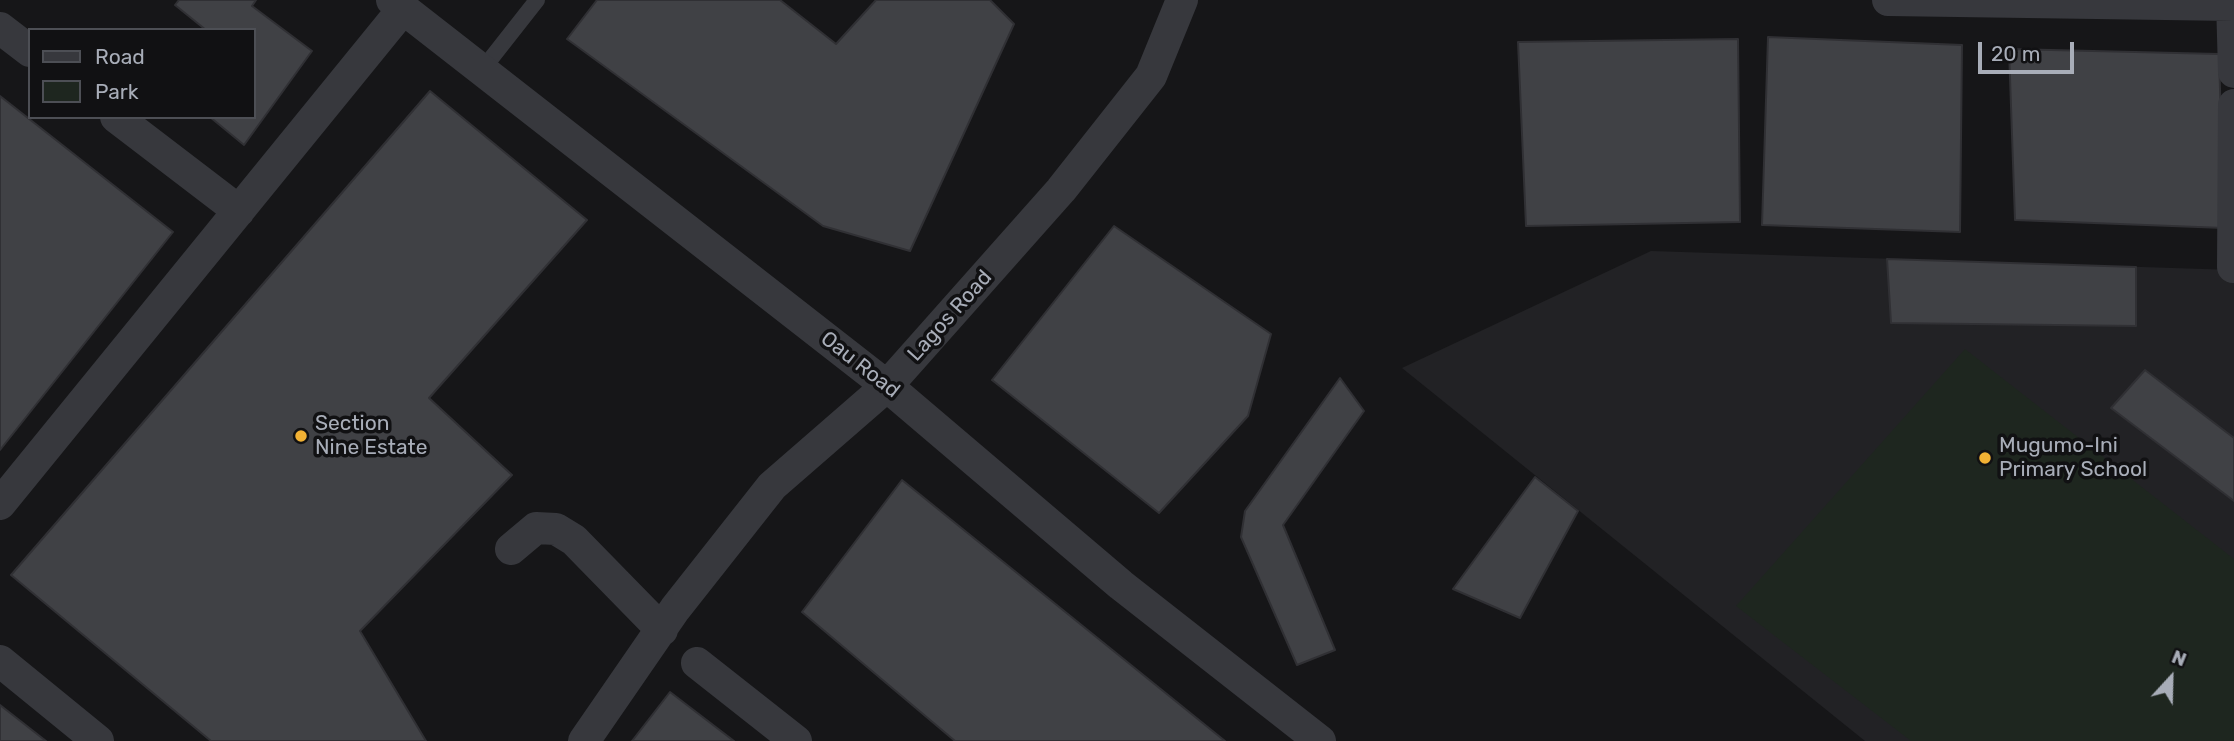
<!DOCTYPE html>
<html>
<head>
<meta charset="utf-8">
<style>
	body { margin:0 }
	#map { position:relative; width:2234px; height:741px; overflow:hidden; background:#161618; font-family:Rubik,sans-serif }
	canvas { display:block }
	.legend { position:absolute; left:28px; top:28px; width:228px; height:91px; box-sizing:border-box; background:#111113; border:2px solid #4d4f55; margin:0; padding:9px 12px; list-style:none; font-size:21px; color:#a8adb8 }
	.legend li { display:flex; align-items:center; gap:14px; height:35px }
	.legend b { width:35px; border:2px solid #4d4f55 }
	.north { position:absolute; left:2136px; top:643px; width:70px; height:70px; -webkit-text-stroke:5px #111113; paint-order:stroke; rotate:22deg; font-size:19px; font-weight:700; line-height:28px; text-align:center; color:#a8adb8 }
	.north::after { content:''; display:block; margin:auto; width:24px; height:32px; background:#a8adb8; clip-path:polygon(50% 0,100% 100%,50% 72%,0 100%) }
	.scale { position:absolute; left:1978px; top:42px; width:96px; height:32px; box-sizing:border-box; border:4px solid #a8adb8; border-top:0; padding-left:9px; font-size:21px; line-height:24px; white-space:nowrap; color:#a8adb8; -webkit-text-stroke:5px #111113; paint-order:stroke }
</style>
</head>
<body>
<div id="map">
<canvas width="2234" height="741"></canvas>
<ul class="legend">
<li><b style="height:9px;background:#37383d"></b>Road</li>
<li><b style="height:19px;background:#1e261f"></b>Park</li>
</ul>
<div class="north">N</div>
<div class="scale">20 m</div>
</div>
<script>
const ctx = document.querySelector('canvas').getContext('2d');
ctx.lineJoin = 'round';
function paint(path, color) {
  ctx.fillStyle = color;
  ctx.fill(path, 'evenodd');
}
function stroke(path, color, width, dash) {
  ctx.strokeStyle = color;
  ctx.lineWidth = width;
  ctx.lineCap = dash ? 'butt' : 'round';
  ctx.setLineDash(dash || []);
  ctx.stroke(path);
}
function write(font, color, halo, rows, align = 'center') {
  ctx.font = font + ' Rubik,sans-serif';
  ctx.lineWidth = 7;
  ctx.setLineDash([]);
  ctx.textBaseline = 'middle';
  ctx.strokeStyle = halo;
  ctx.fillStyle = color;
  for (const [text, x, y, turn = 0] of rows) {
    ctx.save();
    ctx.translate(x, y);
    ctx.rotate((+turn || 0) * Math.PI / 180);
    ctx.textAlign = isNaN(turn) ? turn : align;
    if (halo) ctx.strokeText(text, 0, 0);
    ctx.fillText(text, 0, 0);
    ctx.restore();
  }
}
const built = new Path2D(`
	M1651 251 2234 270V741H1865L1402 368Z`);
const green = new Path2D(`
	M1965 349 2234 559V741H1911L1736 606Z`);
const building = new Path2D(`
	M179 0H256L252 6 312 51 244 145 210 117H254V30H206L175 5Z
	M597 0H780L836 44 876 0H990L1014 24 910 251 823 226 567 39Z
	M1768 37 1962 45 1960 232 1762 225Z
	M1738 39 1740 222 1526 226 1518 42Z
	M2009 49 2219 54 2224 228 2015 220Z
	M430 91 587 220 429 398 512 475 360 631 426 741H211L11 575Z
	M0 96 173 232 0 450Z
	M1114 226 1271 334 1248 416 1159 513 992 380Z
	M1887 259 2136 267V326L1891 323Z
	M2145 370 2234 438V501L2111 408Z
	M1340 378 1364 411 1283 525 1335 650 1297 665 1241 537 1245 511Z
	M1535 477 1578 511 1520 618 1453 589Z
	M902 480 1225 741H955L802 612Z
	M670 692 734 741H632Z
	M0 705 46 741H0Z`);
const lane = new Path2D(`
	M482 70 537 0`);
const street = new Path2D(`
	M392 0 887 386 1121 585 1320 741
	M1888 0 2234 5
	M2232 0 2234 72
	M0 28 30 51
	M116 117 239 211
	M2233 267 2234 105
	M0 504 403 9
	M511 549 536 528 556 529 574 540 662 630
	M0 661 98 741
	M697 663 796 741
	M584 741 675 609 772 486 887 386 1061 190 1151 76 1182 0`);
const markers = [
	[301,436,7,"#f2b134"],
	[1985,458,7,"#f2b134"]
];
const streetNames = [
	["Lagos Road",950,316,-48],
	["Oau Road",860,365,38]
];
const poiNames = [
	["Section",315,424],
	["Nine Estate",315,448],
	["Mugumo-Ini",1999,446],
	["Primary School",1999,470]
];
paint(built, '#222225');
paint(green, '#1e261f');
paint(building, '#404145');
stroke(building, '#303034', 2);
stroke(lane, '#37383d', 16);
stroke(street, '#37383d', 32);
for (const [x, y, r, color] of markers) {
  const dot = new Path2D();
  dot.arc(x, y, r, 0, 2 * Math.PI);
  ctx.fillStyle = color;
  ctx.fill(dot);
  stroke(dot, '#111113', 2.5);
}
write('21px', '#a8adb8', '#111113', streetNames);
write('21px', '#a8adb8', '#111113', poiNames, 'left');
</script>
</body>
</html>
